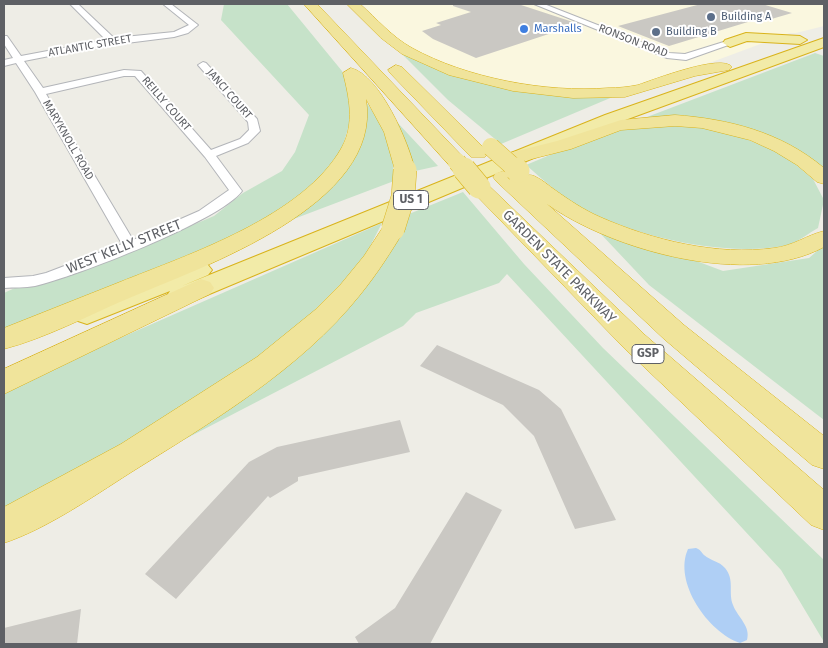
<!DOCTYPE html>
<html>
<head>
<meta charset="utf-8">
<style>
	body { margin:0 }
	#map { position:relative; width:828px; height:648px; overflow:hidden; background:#eeede6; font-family:"Fira Sans",sans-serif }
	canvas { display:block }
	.frame { position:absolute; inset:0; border:5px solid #5e6065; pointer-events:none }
</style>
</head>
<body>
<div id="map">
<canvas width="828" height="648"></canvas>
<div class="frame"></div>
</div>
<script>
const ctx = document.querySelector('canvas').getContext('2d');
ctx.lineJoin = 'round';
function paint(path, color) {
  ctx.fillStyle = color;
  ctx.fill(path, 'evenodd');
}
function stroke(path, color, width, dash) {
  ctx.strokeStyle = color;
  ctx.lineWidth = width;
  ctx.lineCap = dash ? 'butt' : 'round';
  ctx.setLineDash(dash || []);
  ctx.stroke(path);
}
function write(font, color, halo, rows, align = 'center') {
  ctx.font = font + ' "Fira Sans",sans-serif';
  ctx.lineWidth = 4;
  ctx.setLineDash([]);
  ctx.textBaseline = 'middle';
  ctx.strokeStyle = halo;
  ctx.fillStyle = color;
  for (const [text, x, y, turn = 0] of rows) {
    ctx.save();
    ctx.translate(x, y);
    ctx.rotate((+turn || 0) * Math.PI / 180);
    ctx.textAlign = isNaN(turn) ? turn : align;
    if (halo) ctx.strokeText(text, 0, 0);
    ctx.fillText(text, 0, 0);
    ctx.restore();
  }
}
const commercial = new Path2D(`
	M400 4H824V26L796 33H790L669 78 632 89 593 92 524 85 455 69 400 43 363 5Z`);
const green = new Path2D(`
	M224 4H287L342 71 352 96V115L339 159 312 188 267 217 231 237 4 331V293L19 286 100 264 214 216 243 193 282 171 295 152 309 115 221 20Z
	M398 50 453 75 538 92 615 96 501 144 448 100Z
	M815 53 824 56V176L781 144 676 118 647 117Z
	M365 100 379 121 392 146 394 181 270 228 355 152 365 125Z
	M396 121 438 166 415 171Z
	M646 124 695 126 739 136 785 155 813 179 824 200 818 228C809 233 798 242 788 245 726 258 635 237 580 207 560 195 543 180 526 165L593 137Z
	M463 192 524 264 603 348 824 560V642L781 570 507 274 499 283 416 313 403 326 162 451 253 385 404 216Z
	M382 223 358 270 315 313 243 373 122 445 4 511V389Z
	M599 232 675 253 723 271 809 258 824 245V420L649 285Z`);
const water = new Path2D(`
	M696 548C701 550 701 552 704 555 711 561 719 561 725 568 735 580 728 592 733 605 738 618 751 626 747 640L740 643C708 632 673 582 688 549Z`);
const building = new Path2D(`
	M453 4H518L579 24 476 58 433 39 422 31 441 25 436 23 471 12 453 6Z
	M701 4H762L792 13 768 20 761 18 669 46 618 26Z
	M437 345 539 390 561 409 616 520 575 529 534 436 503 405 420 366Z
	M400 420 410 452 298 477V481L270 498 268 496 176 599 145 574 249 462 277 447Z
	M466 492 502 510 430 644H359L355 637 395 608Z
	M81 609 77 644H4V628Z`);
const minor = new Path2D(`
	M70 4H78L114 38 174 32 189 25 163 4H171L198 25 188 33 174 37 95 47 24 61 43 88 124 70 141 71 211 150 240 139 249 130 248 122 198 65 203 62 206 63 257 119 260 131 248 143 216 156 242 191C220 221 74 277 35 286 25 288 14 287 4 288V278L33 276 46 273 122 244 35 92 16 63 4 66V60L13 58 4 44V36H7L21 56 106 40ZM124 76H135L205 157 229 190 199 211 133 240 46 94Z
	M534 4H544L669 53 685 54 730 40 734 43 686 60 667 58Z`);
const trunk = new Path2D(`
	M746 33 800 36 807 40 800 44 747 41 730 47 723 43 725 40Z
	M824 38V47L617 123 188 303 179 305 170 303 166 297 170 291 87 324 78 321 74 315 78 309 192 265 200 262 208 265 212 270 208 275 182 286 605 115Z`);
const motorway = new Path2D(`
	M304 4H317L464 158 467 162 464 166 457 168 450 166Z
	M347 4H360C377 19 392 37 412 48 466 78 546 93 608 88 618 88 628 87 638 85 653 80 722 53 732 67L729 70 695 76 625 97 573 98 513 91 449 75 402 54 381 38Z
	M396 65 402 67 485 149 488 153 485 157H471L390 73 388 70Z
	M351 68C380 75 409 143 415 170L412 174 405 176 398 174 395 170 384 132 366 99C384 205 202 267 127 299 87 316 46 338 4 349V328C43 313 81 297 120 282 190 254 304 216 342 147 355 123 349 97 343 73Z
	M675 115C729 119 781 132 824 168V184L817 182 797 165 774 151 750 140 702 128 675 126 621 130 571 149 516 163 509 161 506 157 509 153 557 141 621 120Z
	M503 171 510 173 519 180 522 177C527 175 531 174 536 177 543 180 549 186 555 190 569 200 584 210 600 217 652 240 718 256 774 248 793 246 807 235 824 231V247C749 288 613 251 547 204L684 325 824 436V469L812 465 664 339 496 181 493 177 496 173Z
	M479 181 486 183 645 335 824 490V530L811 525 625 349 472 191 468 187 472 183Z
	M393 222 401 224 405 229C391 252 377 274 360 295 300 370 210 423 130 473 91 498 46 529 4 543V507L121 444 257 357 315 310 341 284 364 256 385 224Z
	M201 279 210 282 214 288 210 294 4 394V369Z`);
const motorwayBridgeFar1 = new Path2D(`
	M491 147 518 171
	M457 162 465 171`);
const motorwayBridge = new Path2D(`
	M464 169 479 187
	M516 169 518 171
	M393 229 403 197 405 170`);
const markers = [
	[711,17,5,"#5c6f8a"],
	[524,29,5,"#3f7fe0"],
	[656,32,5,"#5c6f8a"]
];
const farServicenames = [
	["Building A",721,17],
	["Building B",666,32]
];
const farShopnames = [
	["Marshalls",534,29]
];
const farStreetnames = [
	["RONSON ROAD",633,41,21],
	["ATLANTIC STREET",90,46,-10],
	["JANCI COURT",229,94,49],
	["REILLY COURT",166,104,49],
	["MARYKNOLL ROAD",68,140,60]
];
const shields = [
	[411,200,35],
	[648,354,32]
];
const shieldNames = [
	["US 1",411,200],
	["GSP",648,354]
];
const streetNames = [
	["WEST KELLY STREET",124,247,-22],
	["GARDEN STATE PARKWAY",559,267,45]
];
paint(commercial, '#faf7df');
paint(green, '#c6e2c9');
paint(water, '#afcff5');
paint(building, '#cac8c3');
stroke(minor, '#b3b5b9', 2);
stroke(trunk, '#d9b31b', 2);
stroke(motorway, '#d9b31b', 1);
paint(minor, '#fff');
paint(trunk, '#f2eba8');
paint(motorway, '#f0e49b');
stroke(motorwayBridgeFar1, '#d9b31b', 19, []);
stroke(motorwayBridge, '#d9b31b', 24, []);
stroke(motorwayBridgeFar1, '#f0e49b', 18);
stroke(motorwayBridge, '#f0e49b', 23);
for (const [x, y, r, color] of markers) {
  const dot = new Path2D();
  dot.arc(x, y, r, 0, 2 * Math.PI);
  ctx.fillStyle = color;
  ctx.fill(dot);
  stroke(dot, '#fff', 2);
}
write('11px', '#4e5e75', '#fff', farServicenames, 'left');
write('11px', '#366cbe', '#fff', farShopnames, 'left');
write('11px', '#5e6065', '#fff', farStreetnames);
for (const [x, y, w] of shields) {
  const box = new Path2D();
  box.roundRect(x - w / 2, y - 9.5, w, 19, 4);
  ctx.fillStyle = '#fff';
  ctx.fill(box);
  stroke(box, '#5e6065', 1);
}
write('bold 12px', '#5e6065', null, shieldNames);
write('14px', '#5e6065', '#fff', streetNames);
</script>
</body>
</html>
